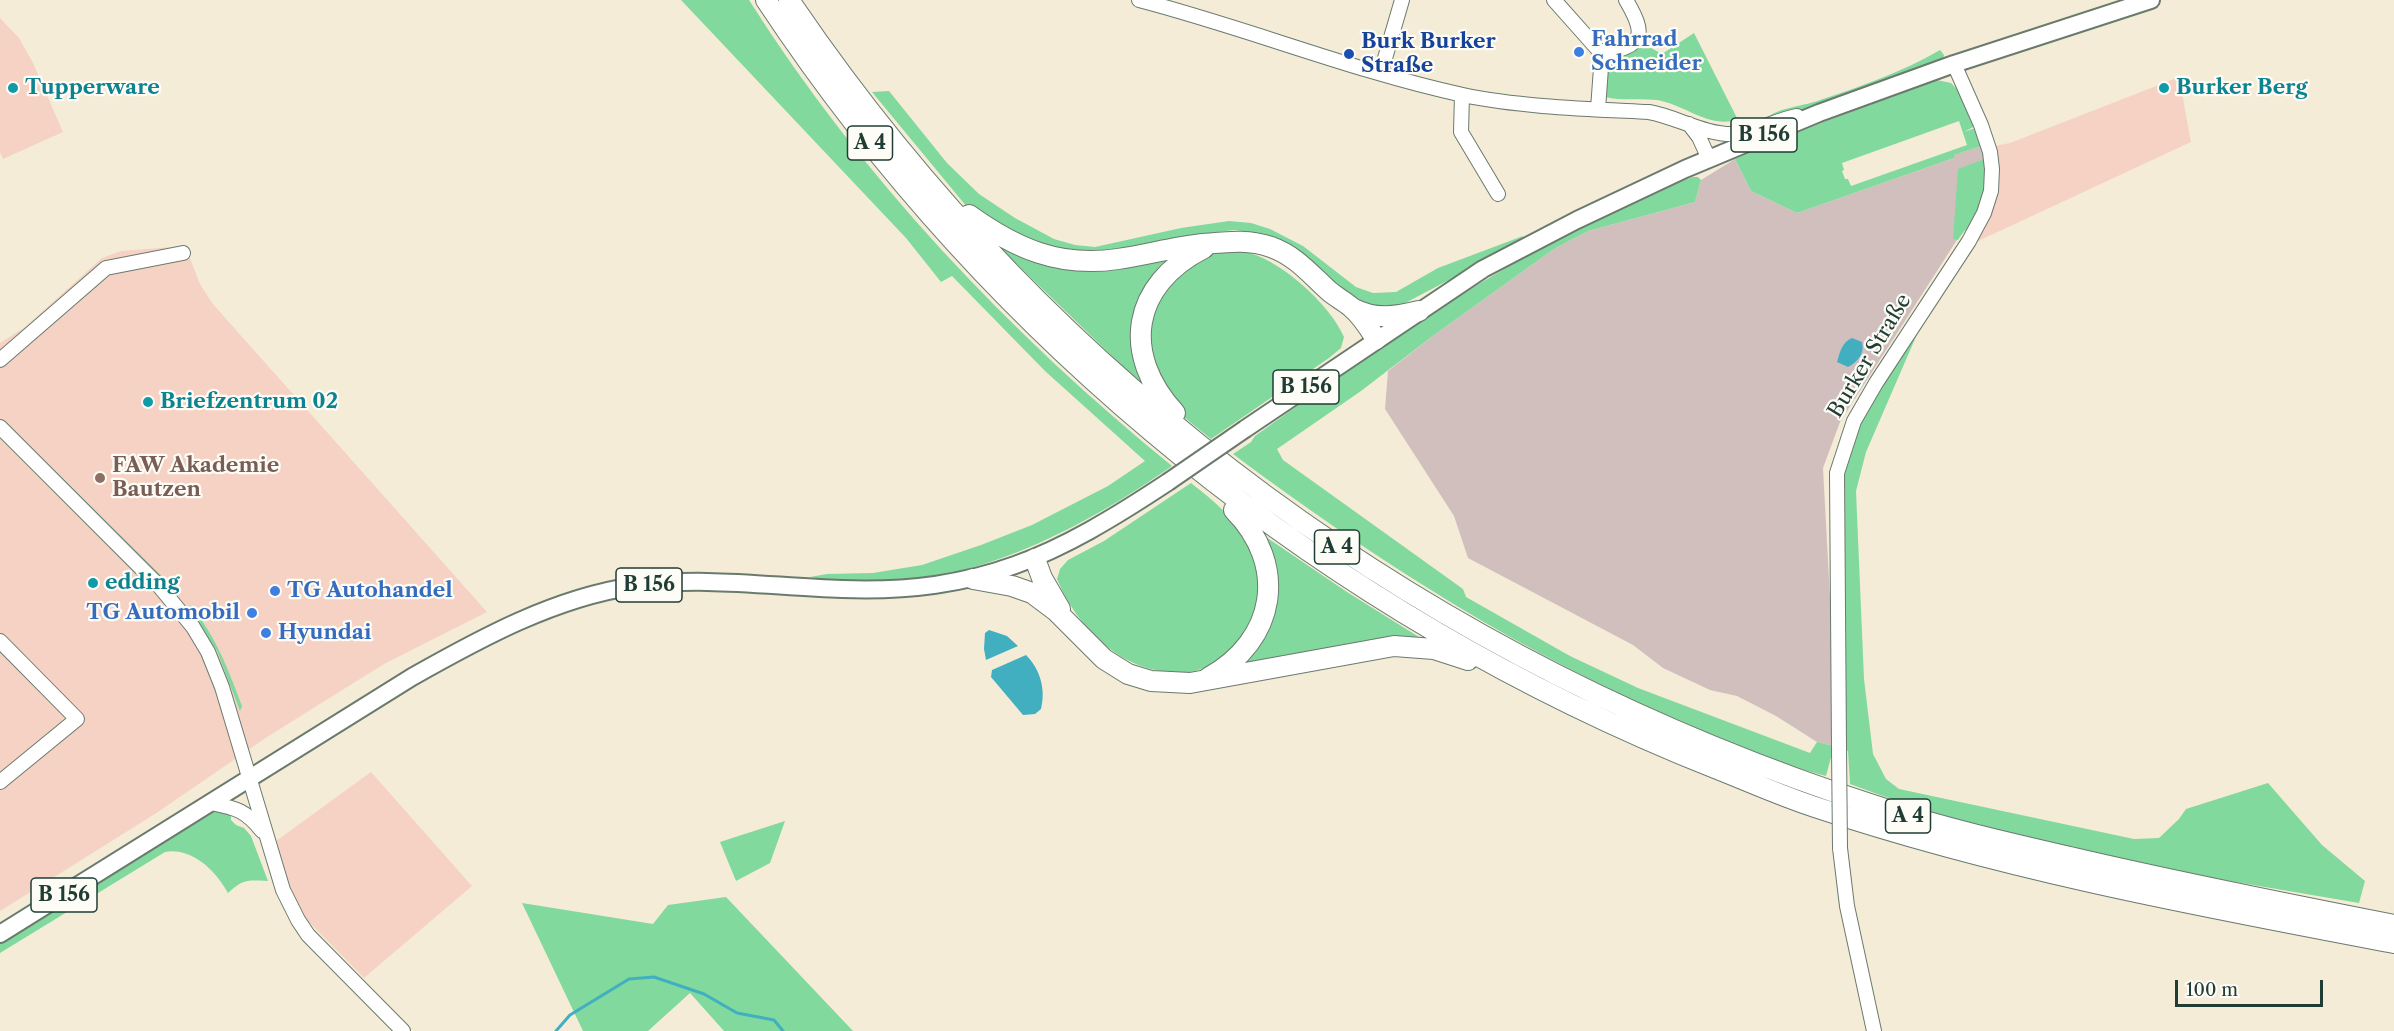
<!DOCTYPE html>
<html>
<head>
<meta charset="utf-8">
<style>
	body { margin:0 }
	#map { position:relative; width:2394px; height:1031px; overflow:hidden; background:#f4ecd7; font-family:"Libre Caslon Text",serif }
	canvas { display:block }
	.scale { position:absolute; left:2175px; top:980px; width:148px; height:27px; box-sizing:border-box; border:3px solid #1f3d34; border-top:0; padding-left:8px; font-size:18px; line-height:21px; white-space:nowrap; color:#1f3d34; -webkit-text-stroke:4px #fdfcf7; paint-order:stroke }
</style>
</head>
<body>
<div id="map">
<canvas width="2394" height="1031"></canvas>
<div class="scale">100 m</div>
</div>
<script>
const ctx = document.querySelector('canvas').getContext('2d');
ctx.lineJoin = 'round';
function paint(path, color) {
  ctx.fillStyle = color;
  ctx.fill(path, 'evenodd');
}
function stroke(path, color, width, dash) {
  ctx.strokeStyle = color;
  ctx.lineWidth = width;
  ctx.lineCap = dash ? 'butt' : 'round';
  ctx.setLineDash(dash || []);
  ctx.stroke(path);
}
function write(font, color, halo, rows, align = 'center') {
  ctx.font = font + ' "Libre Caslon Text",serif';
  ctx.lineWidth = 4.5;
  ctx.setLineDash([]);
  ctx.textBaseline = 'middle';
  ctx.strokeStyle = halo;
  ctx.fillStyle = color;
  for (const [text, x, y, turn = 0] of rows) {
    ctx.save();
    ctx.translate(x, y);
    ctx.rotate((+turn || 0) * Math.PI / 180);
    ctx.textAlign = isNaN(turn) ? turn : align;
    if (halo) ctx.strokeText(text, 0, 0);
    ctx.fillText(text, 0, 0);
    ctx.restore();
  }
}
const built = new Path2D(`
	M0 18 19 38 33 63 63 132 3 159 0 152Z
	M2179 77 2191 142 1974 243 1997 194 1999 172 1994 146 2010 143Z
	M185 246 200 284 212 303 487 612 384 664 267 737 158 812 0 911V343L25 327 102 258 121 251Z
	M371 772 472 886 364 978 306 919 293 896 276 841Z`);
const industrial = new Path2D(`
	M1984 145 1987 176 1975 219 1964 229 1840 422 1823 468 1832 635 1834 746 1817 742 1776 716 1737 696 1710 690 1663 668 1633 645 1468 558 1454 516 1385 409 1388 371 1434 335 1554 249 1588 231 1695 202 1701 180 1735 159 1751 191 1797 213 1954 158 1953 155Z`);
const green = new Path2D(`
	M681 0H749C861 177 1010 334 1172 466 1069 538 940 603 810 577L827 574 873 573 922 565 981 545 1032 525 1108 486 1145 461 1045 371 952 276 941 282 906 238Z
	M1694 33 1738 120C1707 128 1686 105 1657 100 1640 98 1622 101 1605 97L1609 59 1634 50 1642 43 1662 54Z
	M1940 50 1944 55 1943 60 1812 108 1760 123C1778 106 1798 108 1820 100 1862 86 1902 72 1940 50Z
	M1937 80 1951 83 1963 95 1977 125 1964 132 1978 127 1984 145 1954 155V158L1797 213 1751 191 1735 159 1821 123ZM1959 121 1967 145 1851 186 1848 179H1845L1842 171 1844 170 1842 163Z
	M889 91 947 163 979 194 1015 218 1054 239 1075 245 1095 247 1181 228 1229 221 1251 223 1270 229 1303 246 1356 287 1373 293 1396 292 1438 268 1523 236V241L1390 311 1365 309 1269 238 1250 232 1234 230 1218 232 1099 255 1038 248 967 207 872 92Z
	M1982 160 1986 163C1986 183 1986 199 1976 216 1972 225 1963 231 1958 240L1953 239 1958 169Z
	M1693 177H1698L1701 180 1695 202 1588 231 1554 249 1434 335 1361 391 1277 449 1283 460 1463 589 1466 597 1570 656 1638 688 1810 753 1817 742 1834 746 1826 776C1779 764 1734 744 1690 725 1525 656 1376 561 1233 454L1251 442 1255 436C1369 355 1482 273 1610 213 1637 201 1664 186 1693 177Z
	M997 245H1002L1029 257 1181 249 1150 287 1145 382 1143 386Z
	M1223 251C1229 251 1236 250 1242 251 1279 258 1329 303 1344 337L1341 348 1329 358 1211 439 1180 414 1163 392 1145 323 1165 280 1206 254Z
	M1931 302 1866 452 1856 491 1864 679 1873 754 1886 779 1899 789 2134 839 2159 838 2179 819 2186 809 2268 783 2322 845 2365 881 2359 903C2187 874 2013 846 1850 784L1848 751 1840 748 1838 473 1847 442Z
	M54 472H56L180 594 174 595Z
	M1191 483C1214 501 1237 520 1250 546 1276 594 1244 662 1190 672 1184 673 1177 672 1171 672 1119 670 1076 625 1057 579L1060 569 1068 560 1104 541Z
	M1263 535 1347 592 1427 642 1447 651 1229 669 1269 622Z
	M190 605C216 636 228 669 242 706L240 711 217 651 188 609Z
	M216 811 231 812V820L236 825 244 828 251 836 268 881C247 880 243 879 228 893 216 871 192 847 165 852L0 953V940Z
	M785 821 770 863 736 881 720 842Z
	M726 897 853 1031H724L690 993 648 1031H583L522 903 653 924 668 905Z`);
const water = new Path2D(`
	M1852 338 1862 342C1865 353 1858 362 1848 367L1837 362C1840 352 1842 342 1852 338Z
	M989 630 1007 636 1018 646 986 660 984 649 985 633Z
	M1026 655C1040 669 1046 689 1041 709L1035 714 1023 715 991 677 992 670Z`);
const stream = new Path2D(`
	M556 1031 570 1015 629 979 654 977 704 994 737 1013 774 1020 783 1031`);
const minor = new Path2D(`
	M1139 0C1247 28 1353 71 1463 95 1519 107 1590 109 1649 112 1677 117 1705 135 1734 134 1756 132 1776 120 1797 116
	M1554 0 1602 54 1598 109
	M1602 54C1644 45 1647 36 1626 0
	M1381 72 1402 0
	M1462 95 1461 132 1498 194
	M1689 124 1699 137 1709 159
	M0 360 106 268 183 253
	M0 427 159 586 193 627 208 652 222 687 283 890 298 920 308 935 403 1031
	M0 641 77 719 0 782
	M1839 748 1837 473 1854 421 1876 383 1969 241 1984 213 1991 191 1992 169 1990 152 1981 125 1954 64
	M211 803C235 808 246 810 262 831
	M1840 848 1847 906 1874 1031`);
const major = new Path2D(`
	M1245 429 1483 269 1577 220 1685 169 1819 113 1954 64 2151 0
	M0 934 412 677C481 638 554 598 634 586 704 576 773 587 842 589 980 594 1056 556 1168 482`);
const highway = new Path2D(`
	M766 0C995 346 1330 615 1715 768 1748 781 1781 796 1815 807 2004 870 2199 906 2394 943
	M789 0C1053 390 1433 663 1879 807 1943 828 2009 843 2074 858 2181 883 2287 904 2394 925
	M969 215C1015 248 1059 268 1118 259 1146 255 1174 247 1203 244 1227 242 1248 239 1271 247 1296 256 1310 274 1329 291 1336 297 1344 301 1351 307 1362 316 1369 328 1376 339
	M1352 308C1375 320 1395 317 1419 311
	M1175 413C1121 354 1131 285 1204 248
	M1035 559 1042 578 1060 609
	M973 579 1012 586 1032 593 1056 611 1104 659 1128 674 1151 681 1190 683 1394 646 1434 649 1468 660
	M1208 678C1277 640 1288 565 1234 510`);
const minorBridge = new Path2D(`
	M1839 748 1840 848`);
const majorBridge = new Path2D(`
	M1168 482 1245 429`);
const markers = [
	[1579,52,6,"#3f7fe0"],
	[1349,54,6,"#1a4fb4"],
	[13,88,6,"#0f9aa8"],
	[2164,88,6,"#0f9aa8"],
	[148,402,6,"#0f9aa8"],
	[100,478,6,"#8d6e63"],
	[93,583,6,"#0f9aa8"],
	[275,591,6,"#3f7fe0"],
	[252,613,6,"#3f7fe0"],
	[266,633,6,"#3f7fe0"]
];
const shields = [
	[1764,135,66],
	[870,143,45],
	[1306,387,66],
	[1337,547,45],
	[649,585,66],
	[1908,816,45],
	[64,895,66]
];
const shieldNames = [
	["B 156",1764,135],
	["A 4",870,143],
	["B 156",1306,387],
	["A 4",1337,547],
	["B 156",649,585],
	["A 4",1908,816],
	["B 156",64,895]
];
const shopNames = [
	["Fahrrad",1591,40],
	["Schneider",1591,64],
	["TG Autohandel",287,591],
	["TG Automobil",240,613,"right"],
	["Hyundai",278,633]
];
const transitNames = [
	["Burk Burker",1361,42],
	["Straße",1361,66]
];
const cultureNames = [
	["Tupperware",25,88],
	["Burker Berg",2176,88],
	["Briefzentrum 02",160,402],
	["edding",105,583]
];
const streetNames = [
	["Burker Straße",1870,356,-59]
];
const educationNames = [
	["FAW Akademie",112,466],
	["Bautzen",112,490]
];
paint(built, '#f6d2c4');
paint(industrial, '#d1bfbe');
paint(green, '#81d99e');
paint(water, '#42afc0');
stroke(stream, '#42afc0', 3);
stroke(minor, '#6a7a6d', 16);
stroke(major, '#6a7a6d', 20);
stroke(highway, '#6a7a6d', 22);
stroke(minor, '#fff', 14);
stroke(major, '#fff', 16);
stroke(highway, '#fff', 20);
stroke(minorBridge, '#6a7a6d', 16, []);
stroke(majorBridge, '#6a7a6d', 20, []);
stroke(minorBridge, '#fff', 14);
stroke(majorBridge, '#fff', 16);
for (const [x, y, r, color] of markers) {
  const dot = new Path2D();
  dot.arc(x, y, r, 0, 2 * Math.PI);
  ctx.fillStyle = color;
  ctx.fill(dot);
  stroke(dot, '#fdfcf7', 2);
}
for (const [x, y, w] of shields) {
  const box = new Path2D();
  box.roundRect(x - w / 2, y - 17, w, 34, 4.5);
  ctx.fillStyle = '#fdfcf7';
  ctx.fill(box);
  stroke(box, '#1f3d34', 1.5);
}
write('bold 20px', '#1f3d34', null, shieldNames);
write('bold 21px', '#366cbe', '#fdfcf7', shopNames, 'left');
write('bold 21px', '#164399', '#fdfcf7', transitNames, 'left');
write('bold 21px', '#0d838f', '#fdfcf7', cultureNames, 'left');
write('21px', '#1f3d34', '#fdfcf7', streetNames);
write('bold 21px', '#785e54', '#fdfcf7', educationNames, 'left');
</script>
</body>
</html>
